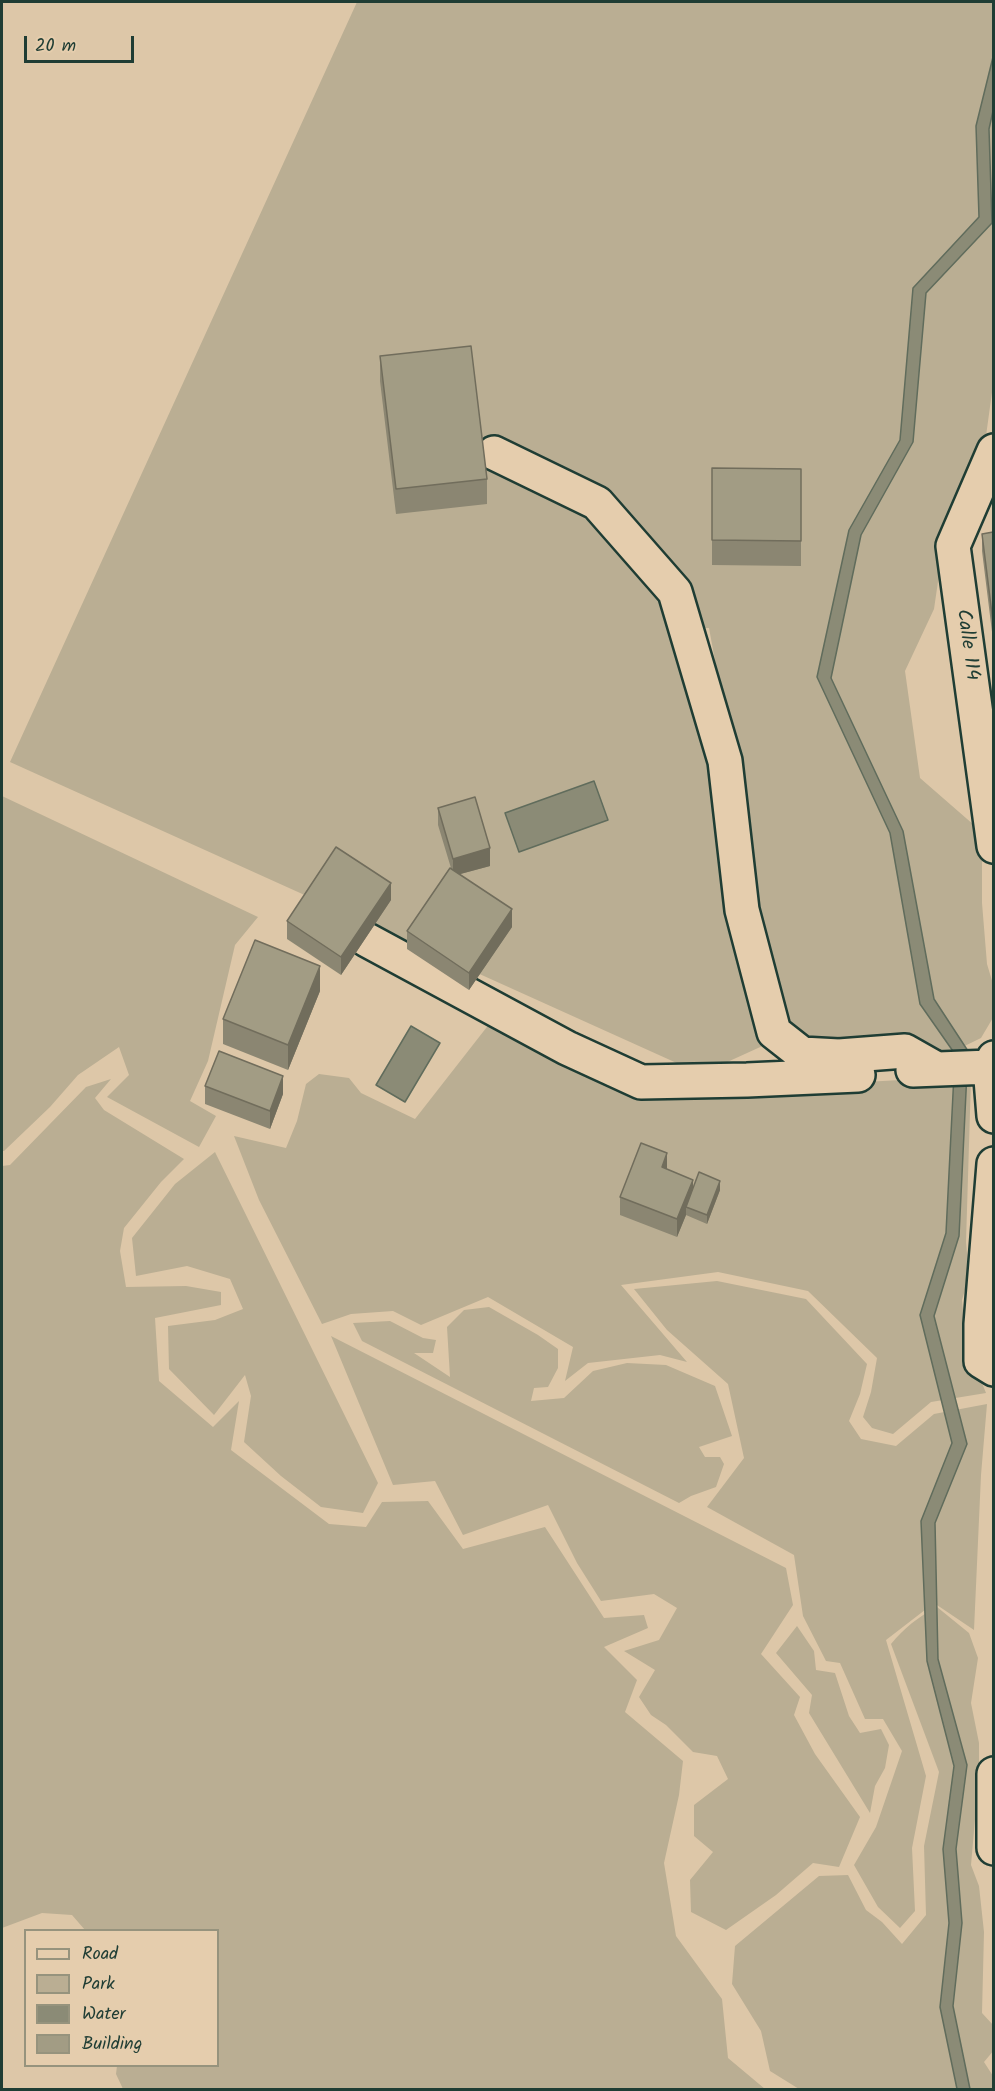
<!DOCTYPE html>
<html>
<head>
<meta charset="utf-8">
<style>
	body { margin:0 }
	#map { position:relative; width:995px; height:2091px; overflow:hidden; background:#ddc7a8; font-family:Kalam,sans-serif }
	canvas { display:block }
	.frame { position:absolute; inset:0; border:3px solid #1f3d34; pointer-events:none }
	.legend { position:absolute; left:24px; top:1929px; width:195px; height:138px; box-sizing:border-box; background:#e5cdad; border:2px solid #96937d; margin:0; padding:8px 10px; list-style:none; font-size:18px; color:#1f3d34 }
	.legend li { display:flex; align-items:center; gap:12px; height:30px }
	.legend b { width:30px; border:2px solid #96937d }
	.scale { position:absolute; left:24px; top:36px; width:110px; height:27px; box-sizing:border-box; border:3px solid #1f3d34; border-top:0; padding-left:8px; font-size:18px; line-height:21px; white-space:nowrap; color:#1f3d34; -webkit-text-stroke:4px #e5cdad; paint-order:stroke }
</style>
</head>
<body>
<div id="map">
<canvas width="995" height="2091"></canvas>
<div class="frame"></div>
<ul class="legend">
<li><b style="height:8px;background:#e5cdad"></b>Road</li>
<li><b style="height:16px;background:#baae93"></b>Park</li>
<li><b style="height:16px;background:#8b8b76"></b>Water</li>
<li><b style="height:16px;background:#a29c84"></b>Building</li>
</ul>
<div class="scale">20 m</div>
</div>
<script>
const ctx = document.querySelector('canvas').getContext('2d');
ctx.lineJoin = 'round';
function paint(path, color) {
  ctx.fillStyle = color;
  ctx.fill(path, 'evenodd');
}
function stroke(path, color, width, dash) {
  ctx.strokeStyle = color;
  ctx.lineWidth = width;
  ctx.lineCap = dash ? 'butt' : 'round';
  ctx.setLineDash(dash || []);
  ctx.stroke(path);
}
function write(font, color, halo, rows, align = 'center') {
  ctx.font = font + ' Kalam,sans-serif';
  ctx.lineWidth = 4.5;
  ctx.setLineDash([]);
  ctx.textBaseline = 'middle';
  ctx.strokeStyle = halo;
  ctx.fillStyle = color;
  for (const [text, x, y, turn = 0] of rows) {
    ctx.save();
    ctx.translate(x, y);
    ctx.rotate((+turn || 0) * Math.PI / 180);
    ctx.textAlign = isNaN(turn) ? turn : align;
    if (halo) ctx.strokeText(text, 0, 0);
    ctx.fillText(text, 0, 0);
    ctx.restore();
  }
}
const green = new Path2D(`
	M357 2H993V385L978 494 941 561 934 609 905 671 920 778 982 832V903L987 964 993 984 994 1016 981 1038 946 1055 879 1041 790 1037 751 890 730 742 709 628H678L692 675 769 1043 701 1074 10 762Z
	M2 796 258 917 235 945 208 1061 190 1101 216 1116 199 1147 107 1097 129 1075 119 1047 78 1075 50 1107 4 1151H2Z
	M490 1023 578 1064 756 1088 937 1078 971 1079 966 1242 969 1276 962 1300 966 1343 986 1393 931 1402 893 1434 872 1428 863 1417 871 1392 877 1358 808 1291 718 1272 621 1285 687 1362 660 1355 588 1363 565 1381 573 1347 488 1297 421 1325 393 1311 351 1314 322 1324 259 1200 234 1136 286 1148 297 1121 306 1084 319 1074 349 1078 361 1093 415 1119Z
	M111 1079 95 1098 104 1110 184 1159 161 1182 124 1228 120 1251 126 1287 186 1286 221 1292V1305L155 1318 159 1381 213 1427 239 1401 231 1450 329 1524 366 1527 382 1502 428 1501 463 1549 545 1527 604 1618 644 1615 648 1628 604 1647 637 1680 625 1712 683 1761 679 1795 664 1863 676 1936 722 1999 728 2058 765 2089H123L116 2074 117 2066H218V1930H85L72 1915 42 1913 2 1928V1166L10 1165 86 1087Z
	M215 1152 378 1483 363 1513 321 1507 281 1476 244 1442 251 1396 245 1375 214 1415 169 1369 168 1326 215 1320 243 1309 230 1279 187 1266 136 1276 132 1238 175 1184Z
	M717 1281 806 1299 867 1364 860 1394 849 1421 861 1439 896 1446 934 1414 987 1404 981 1475 974 1630 934 1603 886 1640 926 1776 912 1848 915 1911 900 1928 878 1907 854 1865 876 1827 902 1751 883 1719H865L840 1663 826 1661 803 1616 794 1555 707 1507 744 1458 728 1384 667 1330 634 1289Z
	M489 1307 538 1335 558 1349V1368L548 1387 534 1388 531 1401 564 1398 593 1371 627 1363 666 1365 715 1386 732 1436 699 1447 705 1457H720L724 1464 716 1487 691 1496 679 1503 362 1341 353 1323 390 1321 423 1338 436 1340 433 1353H414L450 1377 447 1327 464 1310Z
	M331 1336 786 1568 793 1605 761 1654 800 1697 794 1715 815 1754 860 1817 839 1867 813 1863 776 1895 726 1930 691 1912 690 1880 713 1852 694 1836V1805L728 1779 717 1756 693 1752 666 1725 651 1715 639 1697 655 1670 624 1651 659 1640 677 1608 654 1594 601 1601 577 1563 548 1505 463 1535 435 1481 393 1485Z
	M937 1607 969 1633 978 1658 971 1703 979 1743V1774L971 1865 979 1886 984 1932 982 2013 993 2025 994 2050 984 2062 993 2076V2089H799L770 2071 761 2031 732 1984 735 1946 819 1876 848 1875 866 1910 882 1922 902 1944 926 1915 924 1846 939 1772 891 1644C904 1628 918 1617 937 1607Z
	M797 1626 814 1651 816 1670 835 1673 849 1716 860 1733 881 1729 889 1745 885 1768 875 1786 870 1813 809 1713 812 1695 776 1653Z`);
const water = new Path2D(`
	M993 57V111L989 129 992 223 926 293 913 442 861 535 831 678 903 831 934 999 968 1051 959 1236 934 1316 967 1444 935 1523 938 1659 967 1765 956 1849 962 1923 953 2006 970 2089H957L940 2007 949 1923 943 1849 954 1766 927 1661 921 1521 952 1443 920 1315 946 1233 955 1054 920 1004 890 833 817 677 849 530 900 440 913 288 979 217 976 126Z
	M594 781 608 820 519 852 505 813Z
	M411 1026 440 1043 405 1102 376 1085Z`);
const minor = new Path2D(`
	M994 451 953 546 994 846
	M494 453 597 503 675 592 725 761 742 910 774 1032 802 1054 839 1056 905 1051 935 1068
	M367 940 567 1048 641 1082 747 1080 858 1075
	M994 1058 990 1067 994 1116
	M913 1070 990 1067
	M994 1164 981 1324V1361L994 1369
	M994 1774V1848`);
const wall = new Path2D(`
	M380 356 487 479V504L396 514 380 381Z
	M712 468 801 469V566L712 565Z
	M993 532V640L982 551V534Z
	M438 808 490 866 460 874 512 927 469 990 407 949V931L451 868 438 825Z
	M391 900 341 975 287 939V921Z
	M320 991 288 1070 223 1044V1019Z
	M205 1086 283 1094 270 1129 205 1104Z
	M667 1169 693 1188 720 1190 707 1224 686 1215 677 1237 620 1215V1197Z`);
const shadedWall = new Path2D(`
	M490 848V866L453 876V859Z
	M391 883V900L341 975V957Z
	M512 909V927L469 990V973Z
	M320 966V991L288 1070V1045Z
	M283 1076V1094L270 1129V1111Z
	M667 1153V1171L662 1167Z
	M693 1180V1197L686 1207V1215L677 1237V1219Z
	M720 1181V1190L707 1224V1215Z`);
const building = new Path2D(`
	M471 346 487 479 396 489 380 356Z
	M712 468 801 469V541L712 540Z
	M993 532V622L982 534Z
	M475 797 490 848 453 859 438 808Z
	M336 847 391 883 341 957 287 921Z
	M450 868 512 909 469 973 407 931Z
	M255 940 320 966 288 1045 223 1019Z
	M219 1051 283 1076 270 1111 205 1086Z
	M641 1143 667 1153 662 1167 693 1180 677 1219 620 1197Z
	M699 1172 720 1181 707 1215 686 1207Z`);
const streetNames = [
	["Calle 114",966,645,82]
];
paint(green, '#baae93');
paint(water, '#8b8b76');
stroke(water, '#606c5c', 1.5);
stroke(minor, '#1f3d34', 38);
stroke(minor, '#e5cdad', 33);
paint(wall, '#8b8672');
paint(shadedWall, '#716d5c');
paint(building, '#a29c84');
stroke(building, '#716d5c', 1.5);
write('20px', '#1f3d34', '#e5cdad', streetNames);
</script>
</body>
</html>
